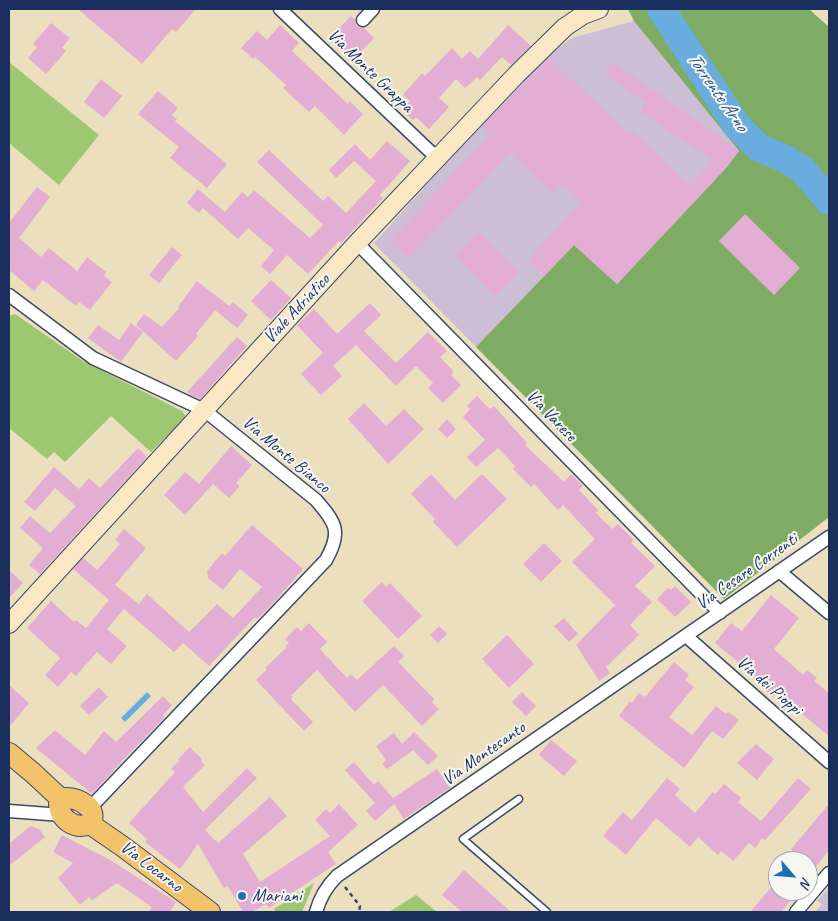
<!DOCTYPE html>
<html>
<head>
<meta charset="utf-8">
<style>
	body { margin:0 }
	#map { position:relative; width:838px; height:921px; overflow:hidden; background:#ebdfbd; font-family:Caveat,sans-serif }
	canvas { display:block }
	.frame { position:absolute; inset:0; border:10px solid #1b2f5e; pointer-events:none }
	.north { position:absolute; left:768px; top:851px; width:50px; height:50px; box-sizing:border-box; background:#f6f6f2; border:1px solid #9ea6b7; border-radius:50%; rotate:117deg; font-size:14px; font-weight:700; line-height:20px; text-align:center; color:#1b2f5e }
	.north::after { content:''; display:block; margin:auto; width:18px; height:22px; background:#1f6fb2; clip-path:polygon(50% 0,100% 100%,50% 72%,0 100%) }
</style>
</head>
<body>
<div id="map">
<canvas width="838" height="921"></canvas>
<div class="frame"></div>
<div class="north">N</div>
</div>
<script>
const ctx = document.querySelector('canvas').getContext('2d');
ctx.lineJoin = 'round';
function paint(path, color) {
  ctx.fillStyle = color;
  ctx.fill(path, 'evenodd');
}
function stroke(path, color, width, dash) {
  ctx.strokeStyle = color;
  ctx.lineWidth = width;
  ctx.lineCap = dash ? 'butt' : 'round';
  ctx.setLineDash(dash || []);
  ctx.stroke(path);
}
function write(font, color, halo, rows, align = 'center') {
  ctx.font = font + ' Caveat,sans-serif';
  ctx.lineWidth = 4;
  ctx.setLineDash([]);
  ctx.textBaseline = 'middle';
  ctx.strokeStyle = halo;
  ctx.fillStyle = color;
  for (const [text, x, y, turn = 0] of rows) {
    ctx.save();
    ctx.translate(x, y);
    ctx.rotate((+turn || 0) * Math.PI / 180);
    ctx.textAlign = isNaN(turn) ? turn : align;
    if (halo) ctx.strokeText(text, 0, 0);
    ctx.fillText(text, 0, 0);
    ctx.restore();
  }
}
const industrial = new Path2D(`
	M634 21 739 151 725 169 617 284 574 245 476 347 374 243 481 125 547 56 572 38Z
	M829 888V912H815L822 904 817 901Z`);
const green = new Path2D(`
	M9 62 99 135 59 185 9 143Z
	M15 314 83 361 182 411 186 417 151 452 111 416 65 462 54 452 47 459 9 428V316Z
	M314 883 302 912H276L274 909Z
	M416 895 437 912H389Z`);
const forest = new Path2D(`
	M628 9H809L829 27V517L724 599 476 347 574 245 617 284 725 169 739 151 634 21Z`);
const water = new Path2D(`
	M147 692 151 696 125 722 121 718Z`);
const river = new Path2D(`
	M661 9 737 126 759 148 784 158 803 170 829 201`);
const building = new Path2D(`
	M78 9H196L176 32 172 29 142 64Z
	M351 16 355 20 357 26 364 28 374 38 353 60 330 38Z
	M51 23 70 38 62 48 66 51 46 74 28 58 37 47 33 44Z
	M280 25 299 43 292 51 348 104 350 101 363 114 344 135 315 106 309 112 283 88 286 85 255 57 253 59 241 48 257 31 267 40Z
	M508 25 531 46 511 65 502 57 480 80 477 77 465 88 456 79 439 98 449 107 429 129 416 117 413 120 402 110 410 101 403 95 422 73 425 76 452 48 462 59 470 51 478 59Z
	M549 58 629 134 632 131 690 186 714 161 641 112V107L645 102 605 74 612 61 739 151 725 169 617 284 574 245 544 276 528 260 581 202 563 184 553 194 510 153 409 259 389 241 490 135 482 126Z
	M101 79 122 96 104 118 84 102Z
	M158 91 178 108 172 115 177 119 175 121 227 164 207 188 170 158 179 147 138 114Z
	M387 141 410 161 380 195 383 198 341 243 339 241 308 274 287 255 270 274 261 266 274 250 248 228 238 239 203 208 199 213 187 203 198 189 225 212 242 192 248 197 254 190 310 238 323 225 257 162 269 150 323 201 328 196 346 213 376 181 354 161 336 178 329 170 355 144 370 160Z
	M37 187 50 197 19 238 41 257 49 248 77 271 87 257 106 272 104 276 112 282 90 310 79 302 76 306 43 280 34 291 9 270V223Z
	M745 214 800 268 774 295 719 241Z
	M479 232 519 273 495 296 455 255Z
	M172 247 182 255 159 283 149 275Z
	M271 280 291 298 271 320 251 301Z
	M197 281 229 306 233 302 248 315 237 328 215 310 196 334 198 336 176 361 136 325 144 314 162 327 179 308 178 307Z
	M370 303 381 315 364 331 396 363 428 332 447 351 440 357 454 372 451 375 461 385 443 403 428 388 433 383 416 366 396 386 356 345 333 366 342 376 321 395 301 374 323 353 297 325 314 309 337 334Z
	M131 323 143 332 121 362 88 338 98 325 119 340Z
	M237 337 247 346 200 399 191 395 187 392Z
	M477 396 490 409 494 406 527 443 525 445 564 482 571 474 583 486 579 490 598 510 596 513 612 529 618 524 634 540 631 543 655 566 635 586 652 602 630 625 639 635 606 667 610 673 599 681 576 645 615 605 572 562 595 539 563 505 558 510 534 484 531 487 513 469 515 466 498 448 476 467 467 457 485 440 463 417 470 409 467 406Z
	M364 403 386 426 404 409 424 429 388 464 348 419Z
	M447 419 456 429 447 438 438 429Z
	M231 446 252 465 236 483 240 486 229 498 213 484 185 515 164 495 185 472 199 484Z
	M138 448 147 457 40 574 29 565 43 548 20 528 30 516 50 533 76 506 55 488 35 511 24 502 54 467 79 489 89 478 100 488Z
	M431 474 455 500 482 474 507 499 457 547 433 522 435 519 411 494Z
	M252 525 303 569 276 600 257 619 255 617 209 666 183 643 174 652 124 609 107 629 127 646 111 664 97 652 76 676 71 672 58 687 45 675 60 658 27 628 51 601 74 622 76 620 86 628 109 600 73 569 83 558 97 570 120 544 115 540 124 529 146 548 115 585 139 604 147 594 189 632 217 604 233 618 262 587 240 569 223 590 208 578 207 571 222 553 225 556Z
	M544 543 562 561 541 582 523 564Z
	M9 570 23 583 9 598Z
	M382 582 386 587 390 583 422 616 398 639 362 601Z
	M675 586 691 602 675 617 657 599 668 588 671 590Z
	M771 595 799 618 774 649 803 675 807 670 817 678 814 681 829 693V736L802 714 804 711 779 691 773 697 753 679 756 677 715 643 731 623 742 631Z
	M564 618 578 634 569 642 554 626Z
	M309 623 327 642 320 649 347 678 351 674 357 680 394 646 404 656 398 662 434 699 432 702 439 709 422 726 383 685 355 712 317 670 291 696 293 697 291 699 313 722 304 731 256 680 267 669 265 668 286 648 285 647 289 643 285 639 297 627 301 631Z
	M439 626 447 634 438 643 430 635Z
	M507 635 534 664 509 688 482 659Z
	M674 662 689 675 685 680 694 687 669 717 692 735 716 706 726 714 729 712 739 720 723 739 712 731 684 768 619 716 630 701 632 703 639 693 645 697Z
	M9 685 29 703 9 727Z
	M99 687 108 697 89 715 80 706Z
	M522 692 536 706 526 716 512 702Z
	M163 696 172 705 163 715 165 717 126 757 92 794 36 748 55 730 85 755 104 731 116 742Z
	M414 732 438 756 428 765 413 750 387 769 382 764 386 760 376 746 394 733 402 744Z
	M551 740 577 761 564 776 539 755Z
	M756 744 774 759 757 780 737 763Z
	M190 747 202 759 201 761 205 765 183 787 203 812 247 768 257 778 205 830 218 843 270 797 287 816 243 854 260 882 330 836 315 820 326 809 330 813 339 804 358 825 328 852 336 864 269 908 266 904 252 912H243L228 886 224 888 198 844 180 869 145 842 147 839 129 823 175 772 171 769 179 761 178 759Z
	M354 762 374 785 378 781 393 798 437 769 450 788 404 819 394 804 375 821 366 811 375 803 345 770Z
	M667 778 680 789 675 795 695 813 713 792 715 794 724 784 741 798 738 802 761 821 798 778 811 789 765 840 762 838 755 848 749 843 733 861 721 851 718 855 698 837 690 847 656 818 626 855 603 836 623 812 632 820Z
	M829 804V850L814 869 808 864V861H805L791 849Z
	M30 826 39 829 45 837 9 866V844Z
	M62 835 110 860 176 902 170 912H148L152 907 117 883 92 900 89 897 80 905 58 878 73 863 53 852Z
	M464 870 511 912H462L442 895Z
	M774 884 778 887V891H782L792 899 781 912H750Z`);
const path = new Path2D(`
	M345 887 360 906 359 912`);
const lane = new Path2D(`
	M519 799 463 839 547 912`);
const street = new Path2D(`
	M280 9 437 158
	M363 20 373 9
	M357 243 720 613
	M9 295 93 358 204 410 316 500C336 523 342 532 326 560L90 808
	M779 571 829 613
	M686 636 829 762
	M9 811 62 815
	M316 912C320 897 326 887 337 876L829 537
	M796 912 829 873`);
const secondary = new Path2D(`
	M9 624 357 243 516 75 565 27 583 15 599 9`);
const primary = new Path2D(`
	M9 753 33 773 62 800
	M66 798C78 798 100 808 90 824 75 830 60 820 59 804L62 800Z
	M90 824 122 846 210 912`);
const markers = [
	[242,896,5,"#1f6fb2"]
];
const streetNames = [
	["Via Monte Grappa",370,71,44],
	["Viale Adriatico",297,309,-47],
	["Via Varese",551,416,46],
	["Via Monte Bianco",286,455,40],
	["Via Cesare Correnti",747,572,-35],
	["Via dei Pioppi",769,686,41],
	["Via Montesanto",484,754,-35],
	["Via Locarno",151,867,37]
];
const poiNames = [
	["Mariani",252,896]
];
const waterNames = [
	["Torrente Arno",717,92,55]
];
paint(industrial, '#ccbed4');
paint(green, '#9ec772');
paint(forest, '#7eac64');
paint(water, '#68adde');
stroke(river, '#68adde', 28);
paint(building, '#e4aed4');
stroke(lane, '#3a496c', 9);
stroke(street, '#3a496c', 15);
stroke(secondary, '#3a496c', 20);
stroke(primary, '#3a496c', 22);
stroke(path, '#3a496c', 2.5, [4, 4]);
stroke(lane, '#fff', 6);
stroke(street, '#fff', 12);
stroke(secondary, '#fae7c3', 18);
stroke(primary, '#f2c36a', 20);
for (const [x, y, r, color] of markers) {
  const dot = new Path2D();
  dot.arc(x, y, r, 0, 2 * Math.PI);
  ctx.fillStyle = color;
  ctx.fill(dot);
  stroke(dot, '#f6f6f2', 2);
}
write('18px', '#1b2f5e', '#f6f6f2', streetNames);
write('18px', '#1b2f5e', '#f6f6f2', poiNames, 'left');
write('italic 19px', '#325584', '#f6f6f2', waterNames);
</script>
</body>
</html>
